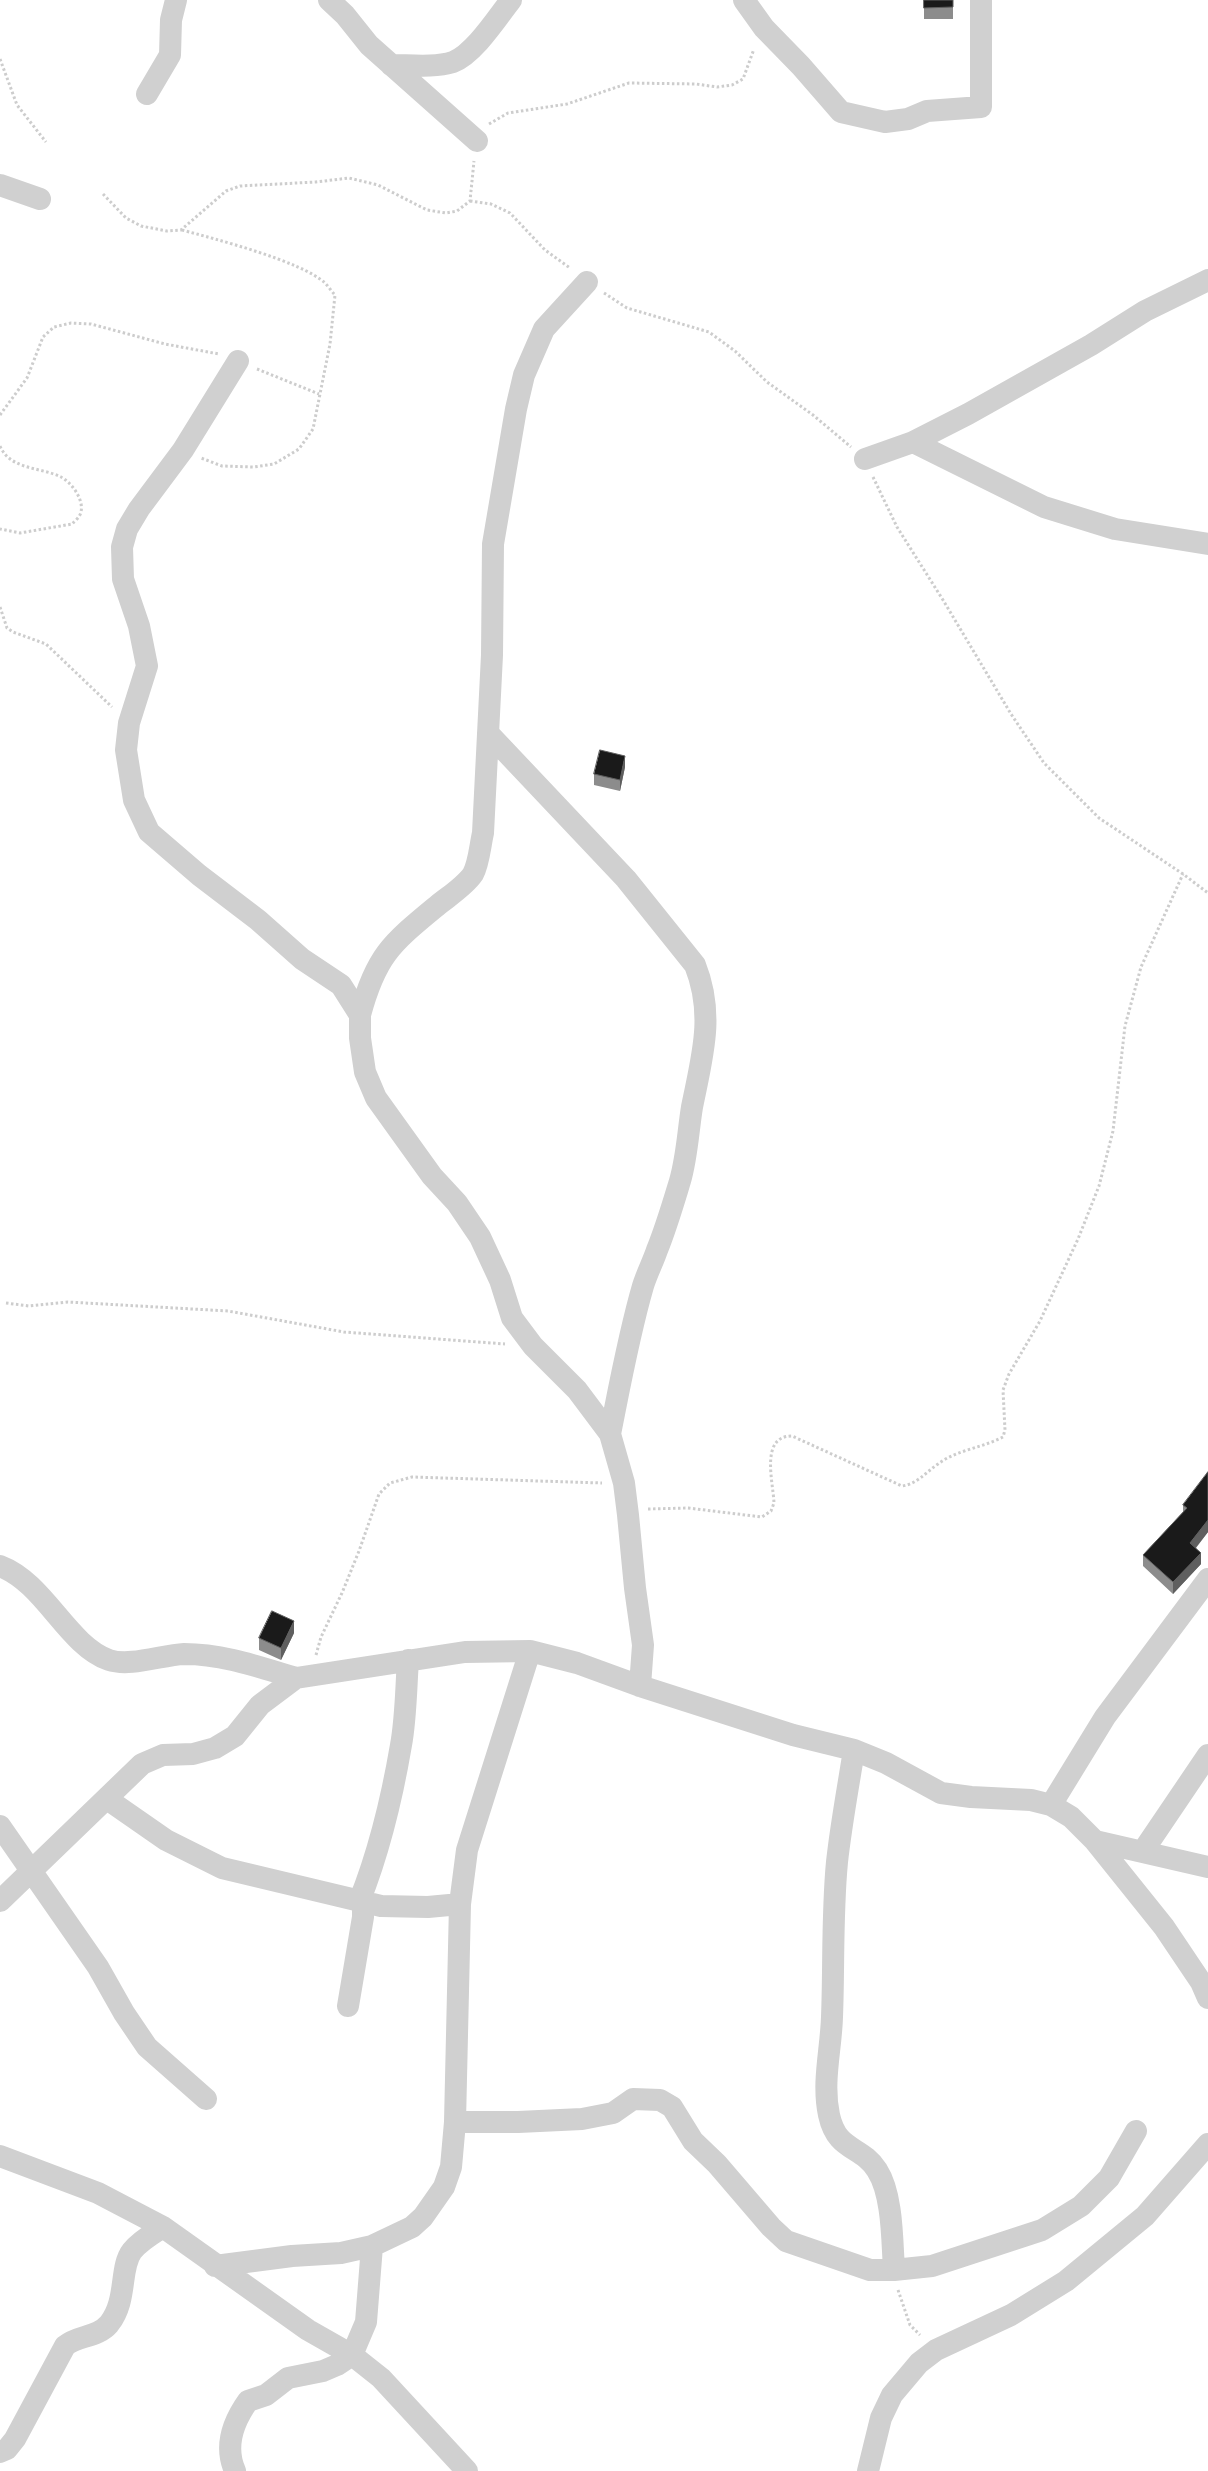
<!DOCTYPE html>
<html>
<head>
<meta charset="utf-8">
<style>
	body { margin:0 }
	canvas { display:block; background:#fff }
</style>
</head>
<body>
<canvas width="1208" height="2471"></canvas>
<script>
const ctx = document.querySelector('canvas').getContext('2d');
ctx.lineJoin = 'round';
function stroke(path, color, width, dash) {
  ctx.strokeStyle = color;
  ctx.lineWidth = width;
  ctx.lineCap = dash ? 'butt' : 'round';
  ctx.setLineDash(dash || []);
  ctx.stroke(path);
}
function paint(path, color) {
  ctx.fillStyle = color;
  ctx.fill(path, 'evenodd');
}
const path = new Path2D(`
	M0 59 17 105 46 142
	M489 124 508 113 567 104 629 83 696 84 717 87 732 85 743 79 754 49
	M103 194 126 218 141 226 167 231 181 230 226 191 240 186 316 182 349 178 378 185 427 210 446 213 457 211 470 201 474 161
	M470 201 491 204 510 213 545 250 570 268
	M182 230C215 239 301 261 325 283 329 287 332 292 335 295L330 344 313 429 299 449 274 464 254 467 222 466 201 458
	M604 293 627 308 709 332 735 351 767 382 813 415 851 447
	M257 369 319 394
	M0 415 27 378 43 337 54 327 71 323 91 324 165 344 219 354
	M0 446C10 470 41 467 61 477 71 482 84 499 81 512 80 517 75 521 72 524L20 533 0 529
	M873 477 897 527 943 600 1011 714 1044 763 1099 818 1183 874 1208 893
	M0 607 7 628 13 632 46 644 112 707
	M6 1303 29 1306 68 1302 228 1311 344 1332 505 1344
	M648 1509 688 1508 762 1517 771 1511 774 1503C773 1481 760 1436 792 1436L902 1486C917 1484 925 1473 938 1464 956 1450 982 1448 1003 1437L1005 1430 1003 1390 1009 1374 1040 1321 1078 1239 1099 1186 1113 1131 1125 1026 1141 967 1183 874
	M316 1655 321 1637 342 1593 359 1551 379 1494 390 1483 412 1477 602 1483
	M898 2290 910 2325 920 2335`);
const minor = new Path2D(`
	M329 0 345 15 369 45 477 141
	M744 0 764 28 801 66 841 112 885 122 908 119 927 111 981 107V0
	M391 65C410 65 434 68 453 62 474 54 497 18 511 0
	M147 94 170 55 171 20 176 0
	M0 185 40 199
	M238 361 183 450 139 509 127 529 122 547 123 579 139 626 147 666 129 723 126 750 134 800 149 832 199 875 258 920 302 959 341 985 360 1015V1038L365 1072 376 1098 432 1176 457 1203 480 1237 500 1280 512 1318 533 1346 577 1390 610 1434 624 1483 628 1515 635 1588 643 1645 640 1686
	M913 442 1044 507 1115 529 1208 544
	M865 459 913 442 968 414 1091 345 1145 311 1208 280
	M488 733 626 879 695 965C715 1015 702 1057 692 1107 688 1132 687 1157 680 1181 673 1204 666 1228 657 1250 653 1262 647 1273 643 1286 629 1334 620 1384 610 1434
	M360 1015C376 955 392 943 438 905 449 896 465 886 473 874 479 863 480 846 483 833L492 655 493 544 516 409 524 375 544 329 587 282
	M0 1566C45 1583 67 1645 109 1660 130 1667 162 1655 184 1654 223 1654 259 1667 296 1678
	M854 1750C848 1788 841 1825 837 1862 832 1914 834 1966 832 2017 831 2050 822 2082 829 2115 837 2152 861 2145 877 2170 893 2195 892 2241 894 2270
	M107 1799 166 1840 222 1868 381 1906 428 1907 460 1904
	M1051 1805 1105 1717 1208 1579
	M0 1826 98 1967 124 2013 147 2047 206 2099
	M1095 1841 1208 1867
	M1143 1851 1208 1755
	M0 1901 142 1764 163 1755 193 1754 215 1748 235 1736 260 1705 296 1678 465 1652 530 1651 577 1663 640 1686 793 1735 854 1750 886 1763 941 1793 971 1797 1031 1800 1051 1805 1071 1817 1095 1841 1164 1927 1201 1982 1208 1998
	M359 1902C379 1852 392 1798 401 1745 406 1718 406 1688 408 1660
	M348 2006 363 1917V1903
	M455 2122H518L582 2119 613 2113 633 2099 660 2100 672 2107 693 2141 717 2164 771 2227 786 2241 870 2270H894L932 2266 1042 2230 1081 2206 1109 2178 1136 2131
	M0 2156 98 2193 163 2227 308 2330 352 2355 381 2378 467 2471
	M215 2266 292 2256 341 2253 372 2246 412 2227 423 2217 444 2187 451 2167 455 2122 460 1904 467 1850 530 1651
	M0 2452 7 2449 15 2439 65 2346C78 2335 97 2338 109 2324 128 2300 119 2268 132 2251 140 2241 152 2234 163 2227
	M235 2471C224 2446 233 2422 248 2401L266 2395 288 2378 323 2371 337 2365 352 2355 366 2322 372 2246
	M868 2471 881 2418 892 2395 919 2363 936 2350 1011 2315 1066 2281 1145 2216 1208 2144`);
const wall = new Path2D(`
	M924 0H953V19H924Z
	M625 767 620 791 594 785V774Z
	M1208 1472V1532L1196 1548 1201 1564 1173 1594 1143 1566V1555L1183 1512V1505Z
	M294 1633 281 1660 259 1650V1638Z`);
const shadedWall = new Path2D(`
	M625 756V767L620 791V780Z
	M1208 1520V1532L1190 1555V1543Z
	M1201 1553V1564L1173 1594V1582Z
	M294 1621V1633L281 1660V1648Z`);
const building = new Path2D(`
	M924 0H953V7L924 8Z
	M600 750 625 756 620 780 594 774Z
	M1208 1472V1520L1190 1543 1201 1553 1173 1582 1143 1555 1187 1508 1183 1505Z
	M272 1611 294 1621 281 1648 259 1638Z`);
stroke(path, '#cdcdcd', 3, [2.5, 2.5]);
stroke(minor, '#d0d0d0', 22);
paint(wall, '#8c8c8c');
paint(shadedWall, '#5f5f5f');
paint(building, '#1a1a1a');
stroke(building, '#5f5f5f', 1);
</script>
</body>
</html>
